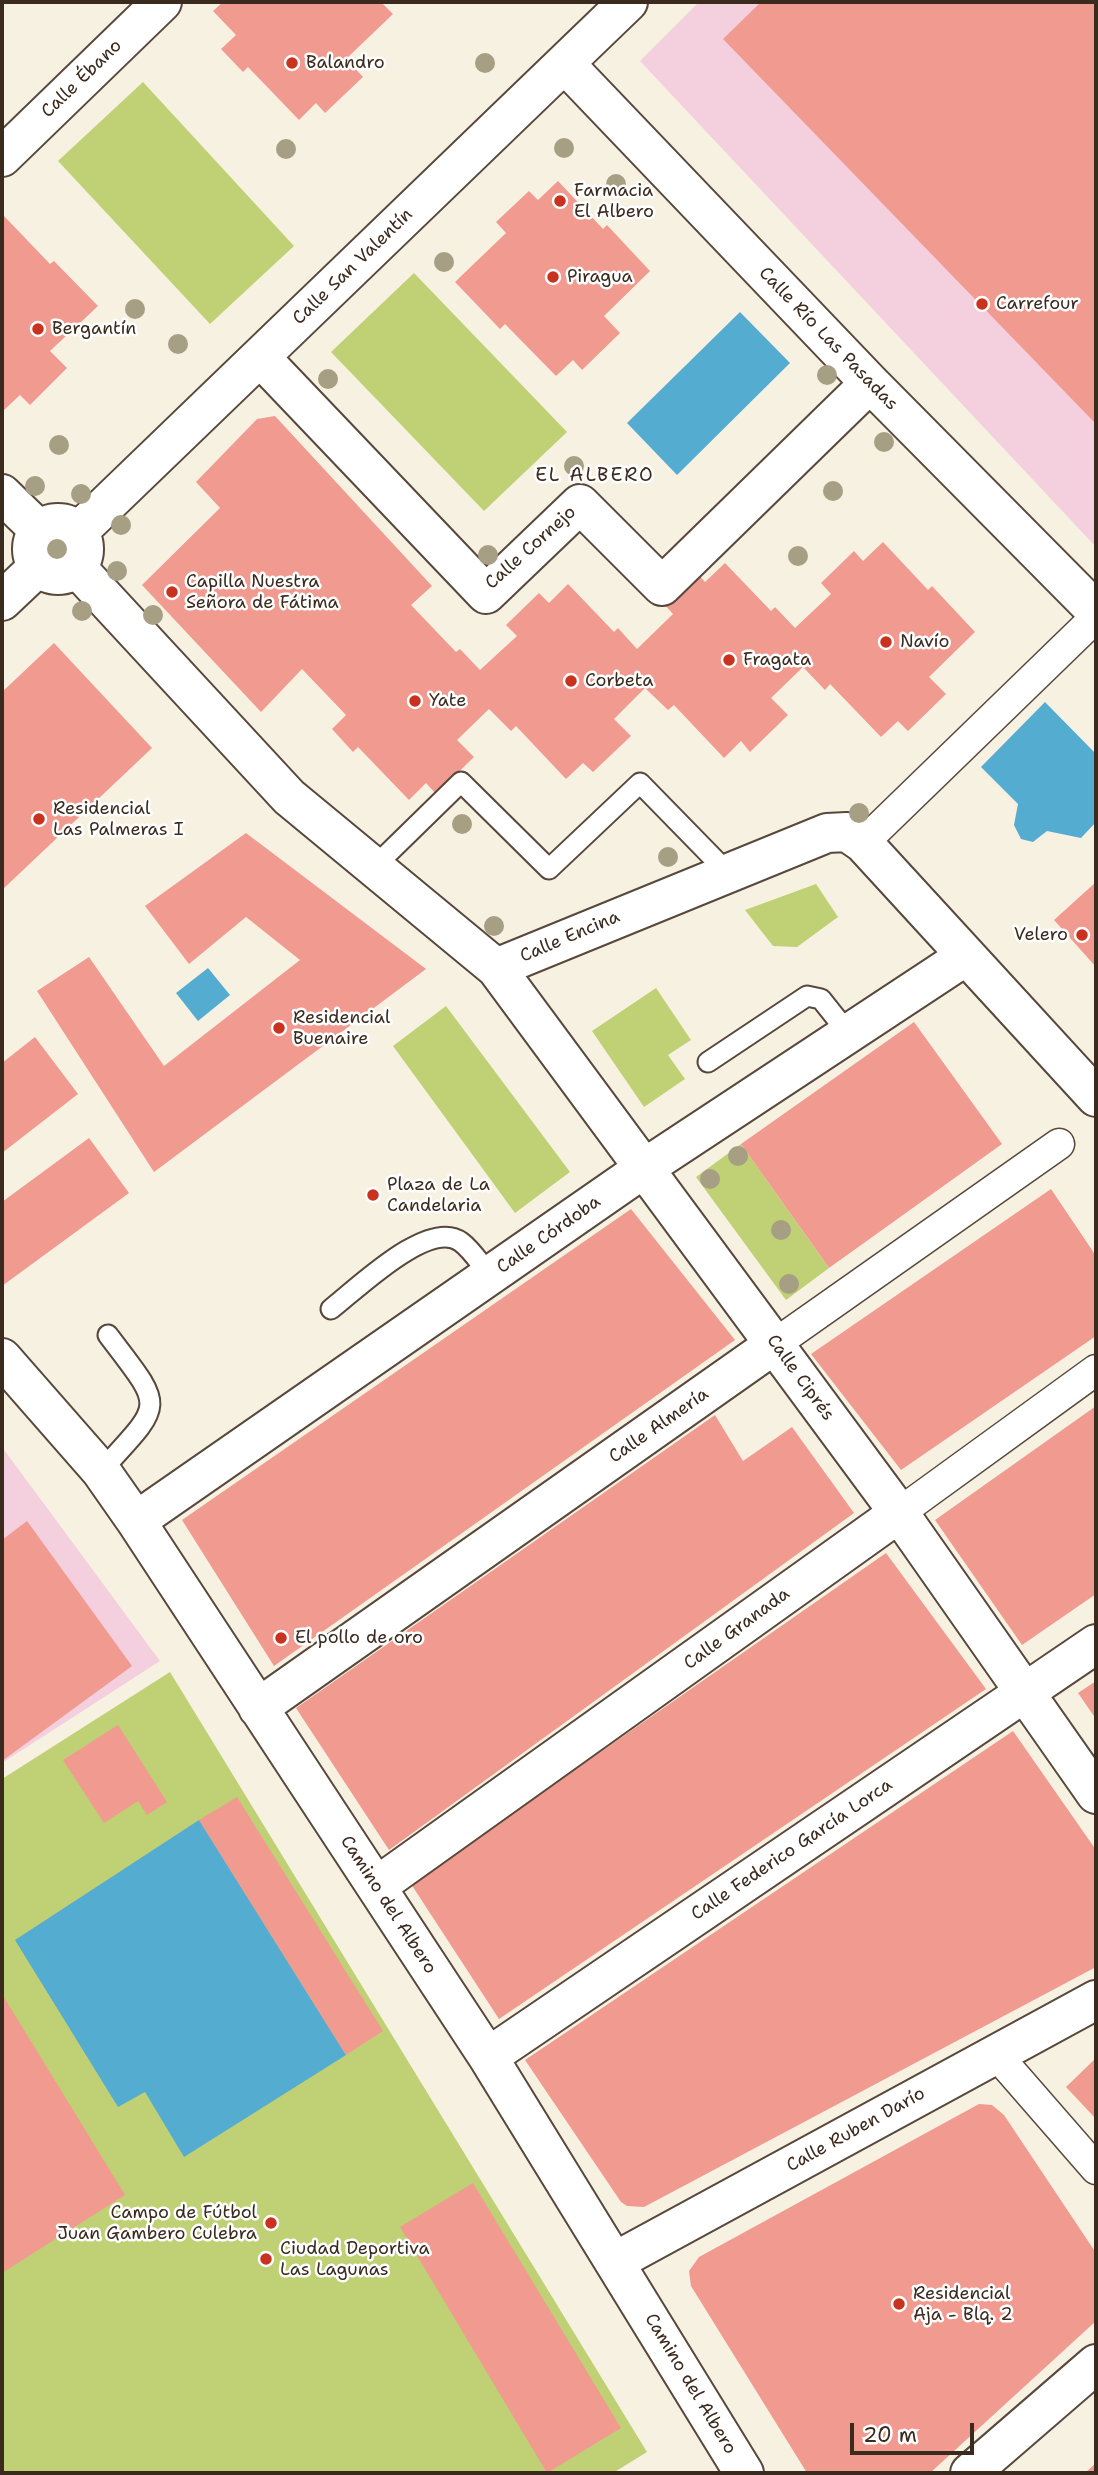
<!DOCTYPE html>
<html>
<head>
<meta charset="utf-8">
<style>
	body { margin:0 }
	#map { position:relative; width:1098px; height:2475px; overflow:hidden; background:#f7f1e1; font-family:"Shantell Sans",sans-serif }
	canvas { display:block }
	.frame { position:absolute; inset:0; border:4px solid #3b2a1e; pointer-events:none }
	.scale { position:absolute; left:850px; top:2423px; width:124px; height:32px; box-sizing:border-box; border:4px solid #3b2a1e; border-top:0; padding-left:9px; font-size:21px; line-height:24px; white-space:nowrap; color:#3b2a1e; -webkit-text-stroke:5px #fff; paint-order:stroke }
</style>
</head>
<body>
<div id="map">
<canvas width="1098" height="2475"></canvas>
<div class="frame"></div>
<div class="scale">20 m</div>
</div>
<script>
const ctx = document.querySelector('canvas').getContext('2d');
ctx.lineJoin = 'round';
function paint(path, color) {
  ctx.fillStyle = color;
  ctx.fill(path, 'evenodd');
}
function stroke(path, color, width, dash) {
  ctx.strokeStyle = color;
  ctx.lineWidth = width;
  ctx.lineCap = dash ? 'butt' : 'round';
  ctx.setLineDash(dash || []);
  ctx.stroke(path);
}
function write(font, color, halo, rows, align = 'center') {
  ctx.font = font + ' "Shantell Sans",sans-serif';
  ctx.lineWidth = 5;
  ctx.setLineDash([]);
  ctx.textBaseline = 'middle';
  ctx.strokeStyle = halo;
  ctx.fillStyle = color;
  for (const [text, x, y, turn = 0] of rows) {
    ctx.save();
    ctx.translate(x, y);
    ctx.rotate((+turn || 0) * Math.PI / 180);
    ctx.textAlign = isNaN(turn) ? turn : align;
    if (halo) ctx.strokeText(text, 0, 0);
    ctx.fillText(text, 0, 0);
    ctx.restore();
  }
}
const built = new Path2D(`
	M699 2H1096V547L640 61Z
	M2 1447 160 1661 2 1763Z`);
const green = new Path2D(`
	M143 82 294 246 210 324 58 161Z
	M414 273 567 432 484 511 331 352Z
	M816 884 838 917 797 947 773 946 745 910Z
	M656 988 691 1040 668 1055 685 1079 644 1107 592 1031Z
	M446 1006 570 1172 515 1213 393 1046Z
	M741 1144 829 1268 786 1300 696 1177Z
	M170 1672 647 2452 613 2473H2V1779Z`);
const water = new Path2D(`
	M740 312 790 363 677 475 627 423Z
	M1045 702 1096 754V822L1081 838 1047 831 1033 842 1021 839 1014 825 1018 804 981 767Z
	M208 968 230 995 198 1021 176 993Z
	M199 1820 346 2055 184 2157 145 2092 118 2107 15 1940Z`);
const building = new Path2D(`
	M223 2H381L393 14 346 59 363 77 325 113 316 103 299 120 248 67 243 72 221 49 236 35 213 11Z
	M761 2H1096V424L723 39Z
	M558 181 603 229 607 225 650 271 604 316 620 333 582 370 573 360 556 376 505 324 500 329 455 282 506 233 496 222 529 191 538 200Z
	M4 216 50 264 54 261 98 306 50 351 67 368 30 405 20 395 3 411 2 219Z
	M275 416 432 586 411 605 456 652 460 649 480 670 517 636 506 625 539 593 549 603 568 584 614 632 618 628 637 649 673 614 664 604 696 572 705 582 725 563 771 611 775 607 795 628 831 594 821 583 854 551 863 561 883 542 928 590 932 586 975 632 929 677 946 694 908 731 898 721 881 737 830 684 825 690 803 667 771 698 788 715 750 752 741 741 724 758 674 705 668 710 645 688 614 719 631 736 593 772 583 763 566 779 516 726 511 731 489 709 457 740 474 757 436 794 426 783 409 800 358 747 353 752 332 729 346 715 302 669 261 712 142 585 220 508 196 482 257 419Z
	M54 643 152 748 2 890V692Z
	M246 833 426 969 154 1172 37 991 89 957 164 1066 300 960 246 917 189 964 145 906Z
	M1096 882V967L1054 920Z
	M914 1022 1002 1144 829 1268 741 1144Z
	M35 1037 78 1094 2 1153V1063Z
	M89 1138 129 1193 2 1286V1202Z
	M1051 1189 1096 1256V1336L901 1470 811 1354Z
	M631 1209 735 1340 274 1666 182 1520Z
	M1096 1406V1594L1022 1645 935 1520Z
	M715 1415 743 1461 792 1427 854 1513 389 1850 296 1708Z
	M27 1521 132 1666 2 1761V1540Z
	M886 1553 986 1689 499 2019 411 1884Z
	M1096 1681V1719L1078 1693Z
	M118 1725 167 1802 147 1815 138 1801 104 1823 63 1760Z
	M1013 1731 1096 1850V1967L644 2207 627 2206 621 2202 525 2060Z
	M237 1797 383 2031 346 2055 199 1820Z
	M2 1994 125 2195 2 2273Z
	M1096 2058V2119L1066 2087Z
	M979 2104 992 2105 1004 2115 1096 2253V2321L930 2473H807L691 2286 689 2271 699 2257Z
	M473 2183 621 2428 547 2473 400 2227Z
	M1096 2463V2473H1085Z`);
const service = new Path2D(`
	M374 867 461 782 549 869 640 783 727 872
	M708 1062 807 996 821 999 848 1033
	M331 1309C357 1289 429 1218 461 1242 472 1250 481 1265 490 1275
	M101 1471C165 1401 165 1410 108 1335`);
const pedestrian = new Path2D(`
	M863 843 1096 617
	M775 1344 1059 1144
	M899 1513 1096 1370
	M995 2053 1096 2169`);
const minor = new Path2D(`
	M565 64 870 383 1096 611
	M2 157 162 2
	M260 357 486 594 580 504 662 586 870 383
	M2 494 40 531
	M32 549a26 26 0 1 1 52 0a26 26 0 1 1-52 0Z
	M78 532 628 2
	M77 568 289 797 496 968 827 833 847 832 863 843 1096 1097
	M2 601 38 567
	M496 968 899 1513 1096 1794
	M2 1358 101 1471 136 1521 488 2057 744 2473
	M136 1521 643 1169 966 956
	M258 1708 775 1344
	M377 1886 899 1513
	M488 2057 1096 1644
	M616 2261 1096 2000
	M970 2473 1096 2364`);
const trees = [
	[485,63],
	[564,148],
	[286,149],
	[616,184],
	[444,262],
	[135,309],
	[178,344],
	[827,375],
	[328,379],
	[884,442],
	[59,445],
	[574,466],
	[35,486],
	[833,491],
	[81,494],
	[121,525],
	[57,549],
	[488,555],
	[798,556],
	[117,571],
	[82,611],
	[153,615],
	[859,813],
	[462,824],
	[668,857],
	[494,926],
	[738,1156],
	[710,1179],
	[781,1230],
	[789,1284]
];
const markers = [
	[292,63,7,"#c8321e"],
	[560,201,7,"#c8321e"],
	[553,277,7,"#c8321e"],
	[982,304,7,"#c8321e"],
	[38,329,7,"#c8321e"],
	[172,592,7,"#c8321e"],
	[886,642,7,"#c8321e"],
	[729,660,7,"#c8321e"],
	[571,681,7,"#c8321e"],
	[415,701,7,"#c8321e"],
	[39,819,7,"#c8321e"],
	[1082,935,7,"#c8321e"],
	[279,1028,7,"#c8321e"],
	[373,1195,7,"#c8321e"],
	[281,1638,7,"#c8321e"],
	[271,2223,7,"#c8321e"],
	[266,2259,7,"#c8321e"],
	[899,2304,7,"#c8321e"]
];
const poiNames = [
	["Balandro",306,63],
	["Farmacia",574,191],
	["El Albero",574,212],
	["Piragua",567,277],
	["Carrefour",996,304],
	["Bergantín",52,329],
	["Capilla Nuestra",186,582],
	["Señora de Fátima",186,603],
	["Navío",900,642],
	["Fragata",743,660],
	["Corbeta",585,681],
	["Yate",429,701],
	["Residencial",53,809],
	["Las Palmeras I",53,830],
	["Velero",1068,935,"right"],
	["Residencial",293,1018],
	["Buenaire",293,1039],
	["Plaza de La",387,1185],
	["Candelaria",387,1206],
	["El pollo de oro",295,1638],
	["Campo de Fútbol",257,2213,"right"],
	["Juan Gambero Culebra",257,2234,"right"],
	["Ciudad Deportiva",280,2249],
	["Las Lagunas",280,2270],
	["Residencial",913,2294],
	["Aja - Blq. 2",913,2315]
];
const streetNames = [
	["Calle Ébano",82,79,-44],
	["Calle San Valentín",353,267,-44],
	["Calle Río Las Pasadas",828,339,46],
	["Calle Cornejo",531,548,-42],
	["Calle Encina",570,937,-23],
	["Calle Córdoba",549,1235,-35],
	["Calle Ciprés",800,1378,54],
	["Calle Almería",659,1426,-35],
	["Calle Granada",737,1629,-36],
	["Calle Federico García Lorca",792,1850,-34],
	["Camino del Albero",388,1905,57],
	["Calle Ruben Darío",856,2130,-29],
	["Camino del Albero",690,2384,59]
];
const neighbourhoodNames = [
	["EL ALBERO",595,476]
];
paint(built, '#f4cfde');
paint(green, '#bfd174');
paint(water, '#54acd1');
paint(building, '#f19a90');
stroke(service, '#57483b', 23);
stroke(pedestrian, '#57483b', 33);
stroke(minor, '#57483b', 42);
stroke(service, '#fff', 19);
stroke(pedestrian, '#fff', 30);
stroke(minor, '#fff', 38);
ctx.fillStyle = '#a69f84';
for (const [x, y] of trees) {
  ctx.beginPath();
  ctx.arc(x, y, 10, 0, 2 * Math.PI);
  ctx.fill();
}
for (const [x, y, r, color] of markers) {
  const dot = new Path2D();
  dot.arc(x, y, r, 0, 2 * Math.PI);
  ctx.fillStyle = color;
  ctx.fill(dot);
  stroke(dot, '#fff', 2.5);
}
write('18px', '#3b2a1e', '#fff', poiNames, 'left');
write('18px', '#3b2a1e', '#fff', streetNames);
ctx.letterSpacing = '2px';
write('19px', '#3b2a1e', '#fff', neighbourhoodNames);
ctx.letterSpacing = '0px';
</script>
</body>
</html>
